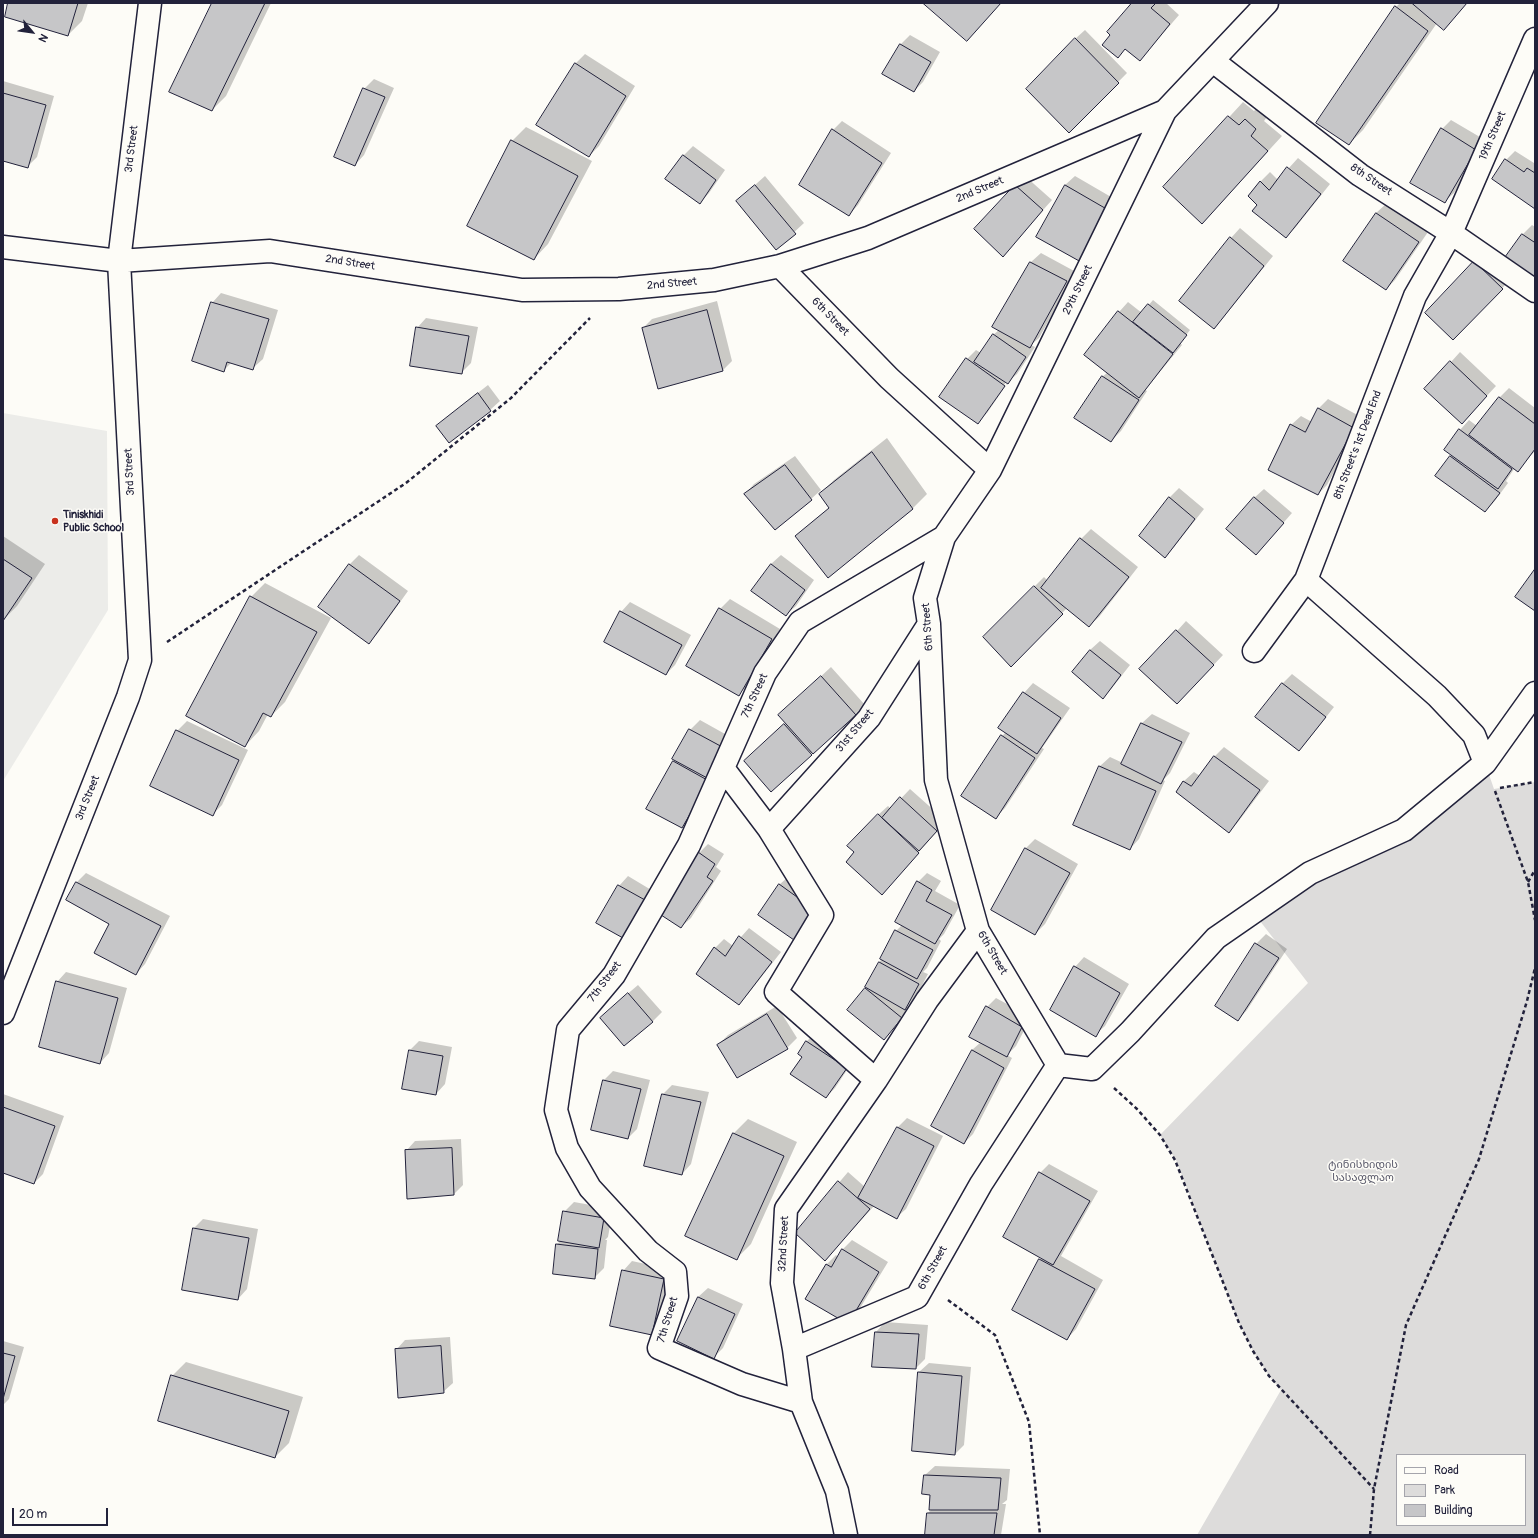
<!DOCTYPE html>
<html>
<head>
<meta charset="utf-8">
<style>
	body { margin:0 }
	#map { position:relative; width:1538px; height:1538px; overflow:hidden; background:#fdfcf7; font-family:Pangolin,sans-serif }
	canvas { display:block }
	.frame { position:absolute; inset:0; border:4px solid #22223b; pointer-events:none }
	.legend { position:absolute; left:1396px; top:1454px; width:130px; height:72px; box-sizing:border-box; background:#fdfcf7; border:1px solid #a5a5ac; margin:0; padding:5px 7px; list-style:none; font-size:12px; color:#22223b }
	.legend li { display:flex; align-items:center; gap:8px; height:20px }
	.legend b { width:20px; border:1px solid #a5a5ac }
	.north { position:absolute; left:12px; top:12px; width:40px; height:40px; -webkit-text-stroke:3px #fdfcf7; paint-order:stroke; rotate:119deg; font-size:11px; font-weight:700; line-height:16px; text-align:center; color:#22223b }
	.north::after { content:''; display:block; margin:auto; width:14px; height:18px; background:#22223b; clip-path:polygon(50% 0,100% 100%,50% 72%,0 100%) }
	.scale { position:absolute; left:12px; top:1508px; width:96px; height:18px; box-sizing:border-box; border:2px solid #22223b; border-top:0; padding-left:5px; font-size:12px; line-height:14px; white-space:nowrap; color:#22223b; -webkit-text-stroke:3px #fdfcf7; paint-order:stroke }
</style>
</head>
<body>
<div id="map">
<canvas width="1538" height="1538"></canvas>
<div class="frame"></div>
<ul class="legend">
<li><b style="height:5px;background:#fdfcf7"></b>Road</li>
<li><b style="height:11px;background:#dddcdb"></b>Park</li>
<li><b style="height:11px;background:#c6c6c8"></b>Building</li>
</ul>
<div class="north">N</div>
<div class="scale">20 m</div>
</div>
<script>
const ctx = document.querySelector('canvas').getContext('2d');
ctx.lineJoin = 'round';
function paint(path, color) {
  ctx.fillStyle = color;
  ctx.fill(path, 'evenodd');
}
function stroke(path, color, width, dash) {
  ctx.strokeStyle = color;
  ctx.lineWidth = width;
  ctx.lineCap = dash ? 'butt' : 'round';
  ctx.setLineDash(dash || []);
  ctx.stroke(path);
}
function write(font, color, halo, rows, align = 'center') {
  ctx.font = font + ' Pangolin,"Noto Sans Georgian",sans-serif';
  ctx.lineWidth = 3;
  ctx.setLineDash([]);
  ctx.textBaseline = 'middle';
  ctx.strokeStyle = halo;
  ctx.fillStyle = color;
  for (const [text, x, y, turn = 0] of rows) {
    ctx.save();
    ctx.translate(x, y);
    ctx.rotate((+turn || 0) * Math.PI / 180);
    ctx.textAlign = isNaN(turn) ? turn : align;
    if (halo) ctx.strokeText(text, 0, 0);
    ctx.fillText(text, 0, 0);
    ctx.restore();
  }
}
const built = new Path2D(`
	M3 413 107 431 108 610 3 781Z`);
const green = new Path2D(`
	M1485 763 1494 789 1535 782V1535H1197L1281 1390 1269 1376 1253 1351 1239 1323 1176 1160 1160 1135 1308 983 1253 912 1404 830ZM1397 1455H1525V1525H1397Z`);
const shadow = new Path2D(`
	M9 3H88L82 21 68 35Z
	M213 3H271L226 96 212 110Z
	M925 3H1001L967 40Z
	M1133 3H1166L1179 15 1140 60 1126 48 1118 57Z
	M1400 3H1467L1444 29 1437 23 1363 130 1349 144 1396 7Z
	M1085 30 1127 73 1069 132 1075 39Z
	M910 35 940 52 923 82 914 91 884 74 901 44Z
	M585 54 635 86 599 146 589 156 575 64Z
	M374 79 394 88 364 155 355 165 364 89Z
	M3 81 54 96 37 157 28 166 3 159Z
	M1243 102 1254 111 1260 105 1269 114 1264 121 1282 136 1216 208 1165 187Z
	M1451 120 1485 140 1454 193 1444 202 1442 129Z
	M842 121 891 153 858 205 849 215 833 130Z
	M526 127 592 161 548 244 534 259 512 141Z
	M693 146 725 170 709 193 700 203 683 156Z
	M1515 151 1534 163 1535 162V207L1506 160Z
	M1298 158 1330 184 1295 228 1285 237 1259 204 1260 182 1270 172 1278 180Z
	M765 176 804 223 776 249 737 201Z
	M1025 176 1052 200 1003 255 975 229Z
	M1075 176 1118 201 1091 252 1065 185Z
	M1386 204 1428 232 1395 280 1386 289 1344 260 1376 213Z
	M1532 225 1535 227V279L1523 234Z
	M1240 228 1273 256 1223 318 1214 327 1180 300 1231 238Z
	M1041 253 1076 272 1039 338 1031 345 1035 347 1017 374 1009 381 987 413 977 422 967 359 976 350 981 353 993 335 999 330 994 327 1031 262ZM1007 381 1008 382 986 413H984Z
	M1475 262 1511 279 1453 339Z
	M221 293 278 310 263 359 253 368 232 362 223 371 212 303Z
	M1153 300 1190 330 1180 343 1182 345 1145 390 1147 391 1121 431 1111 441 1102 377 1108 372 1086 354 1119 312 1128 302 1142 313Z
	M717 301 732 361 723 370 643 328 652 319Z
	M426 318 478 327 471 363 461 373 417 328Z
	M1460 352 1496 386 1471 413 1451 362Z
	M488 385 500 401 490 410 449 442 437 426 447 417Z
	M1509 388 1535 408V451L1517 471 1514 469 1506 481 1508 483 1494 502 1485 511 1436 475 1452 455 1460 430 1469 420 1477 426 1500 397Z
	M1328 399 1363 418 1327 485 1318 494 1291 425 1301 416 1312 422 1318 409Z
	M887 438 927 494 913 508 828 576 797 537 830 507 820 494 834 480Z
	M795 456 821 490 811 499 745 494 754 484Z
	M1179 488 1204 509 1174 547 1165 557 1141 536 1170 497Z
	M1264 489 1292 513 1256 554 1254 498Z
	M1091 529 1138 567 1099 617 1089 626 1067 608 1011 665 984 637 1044 577 1048 581 1081 539Z
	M3 536 45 564 17 606 3 620Z
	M359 555 408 591 378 633 369 642 319 606 350 564Z
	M781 555 814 580 796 606 786 615 771 564Z
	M265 583 331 618 285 702 271 716 268 714 259 731 245 746 251 597Z
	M730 599 780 629 748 685 738 695 688 665 720 609Z
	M630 602 691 635 675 665 666 674 621 612Z
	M1186 621 1223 655 1186 694 1177 631Z
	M1100 641 1130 665 1112 688 1103 697 1090 650Z
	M831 667 865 705 771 790 754 752 786 722 789 706Z
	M1292 674 1334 707 1308 740 1299 750 1257 716 1283 683Z
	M1033 683 1070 708 1042 748 1044 749 1005 808 996 817 1002 736 1006 732 1024 693Z
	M1152 714 1190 733 1170 773 1163 780 1165 781 1139 839 1130 849 1075 824 1100 766 1110 757 1123 763 1142 723Z
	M700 720 734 739 691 818 681 827 648 808 675 760 674 759 690 730Z
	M187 721 248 750 222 805 212 815 177 731Z
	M1224 747 1269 781 1238 822 1229 832 1177 792 1184 781 1194 772 1200 776 1214 757Z
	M910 789 946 821 891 884 856 852 878 815 888 806 891 809Z
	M1035 839 1078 864 1045 924 1035 934 1026 848Z
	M708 844 724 854 716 867 721 871 691 918 681 927 699 853Z
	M86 873 170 916 145 964 136 974 110 924 76 883Z
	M927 873 941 881 935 891 960 905 944 934 939 939 941 941 927 968 923 972 928 974 915 999 908 1006 911 1008 884 1039 849 1010 866 988 896 931 902 925 918 882Z
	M628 876 653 891 632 928 619 886Z
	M789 876 824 900 794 938 779 885Z
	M749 928 781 952 748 994 739 1004 715 948 724 939 733 946Z
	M1266 934 1287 949 1247 1010 1238 1020 1256 944Z
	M1084 957 1129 984 1105 1026 1095 1035 1075 967Z
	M66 972 127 988 109 1053 100 1063 57 982Z
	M638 985 662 1012 652 1022 611 1008Z
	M996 998 1031 1017 1016 1046 1007 1055 1012 1058 973 1134 964 1143 972 1050 981 1042 987 1007Z
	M777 1006 797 1038 787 1048 718 1045 728 1035Z
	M816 1032 855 1058 835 1088 826 1097 804 1057 799 1054 807 1041Z
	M419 1041 452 1047 445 1084 436 1094 409 1051Z
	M613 1071 650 1080 637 1129 628 1138 604 1080Z
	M672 1085 709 1092 691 1164 682 1174 663 1094Z
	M3 1094 64 1116 43 1174 34 1183 3 1172Z
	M907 1118 943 1136 906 1209 896 1218 874 1206 834 1250 796 1233 848 1172 865 1187 898 1127Z
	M748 1119 797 1142 751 1244 737 1258 733 1134Z
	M461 1139 463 1185 454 1194 406 1151 415 1141Z
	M1049 1164 1098 1191 1061 1256 1103 1280 1076 1329 1067 1339 1040 1260 1042 1258 1040 1173Z
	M574 1202 613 1209 608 1237 605 1240H607L604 1268 594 1278 557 1244 562 1240 564 1212Z
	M203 1219 258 1229 247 1289 238 1299 194 1228Z
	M852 1240 888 1262 857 1313 827 1264 836 1255 838 1257 843 1249Z
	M632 1261 673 1270 661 1324 652 1334 623 1271Z
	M708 1288 743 1304 723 1348 713 1358 678 1341 698 1297Z
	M885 1322 928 1325 925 1359 916 1368 873 1367 876 1332Z
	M450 1337 453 1383 443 1392 396 1350 405 1340Z
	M3 1341 24 1347 9 1399 3 1405Z
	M186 1362 303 1397 289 1443 275 1457 172 1376Z
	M929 1363 971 1367 964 1445 955 1454 919 1372Z
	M935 1466 1010 1469 1007 1500 1002 1504H1006L1001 1535H926L928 1513 932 1509 931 1494 925 1475Z`);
const building = new Path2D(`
	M8 3H78L68 36 5 17Z
	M212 3H265L212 111 169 92Z
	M923 3H1001L967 41Z
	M1132 3H1156L1151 8 1170 24 1140 61 1125 49 1118 58 1102 45 1110 35 1107 32Z
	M1412 3H1467L1444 30Z
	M1395 6 1428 31 1349 145 1316 123Z
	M1075 38 1119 83 1069 133 1026 89Z
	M900 44 931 62 914 92 882 74Z
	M575 63 626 96 589 157 536 125Z
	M363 88 385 97 355 166 334 157Z
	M3 93 46 105 28 168 3 161Z
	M1228 116 1239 125 1245 119 1256 129 1251 136 1268 151 1202 224 1163 187Z
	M1441 128 1476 150 1445 203 1410 183Z
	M832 129 882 163 849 216 799 185Z
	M511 140 578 176 534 260 467 226Z
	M683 155 716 180 700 204 665 179Z
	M1505 159 1524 172 1527 168 1535 173V209L1492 179Z
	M1287 167 1321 194 1286 238 1252 211 1257 205 1248 196 1260 181 1269 190Z
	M755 185 796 234 776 250 736 201Z
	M1015 185 1043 210 1003 257 974 229Z
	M1065 185 1110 211 1081 262 1036 237Z
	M1376 213 1419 242 1386 290 1343 261Z
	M1522 234 1534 242 1535 240V280L1504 259Z
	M1230 237 1264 266 1214 329 1179 301Z
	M1474 261 1503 289 1453 340 1425 313Z
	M1030 262 1067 281 1030 348 992 327Z
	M211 302 269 319 253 370 227 362 224 372 192 361Z
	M1148 304 1187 335 1173 353 1133 322Z
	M707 310 723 371 658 389 642 328Z
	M1118 311 1173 354 1139 398 1084 355Z
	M416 327 469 336 462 374 410 366Z
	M993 334 1026 357 1008 384 974 362Z
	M966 358 1005 386 978 424 939 397Z
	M1450 361 1487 396 1462 424 1424 389Z
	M1102 376 1139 400 1111 442 1074 418Z
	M478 393 491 411 449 443 436 426Z
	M1499 397 1535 424V449L1518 472 1469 435Z
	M1318 408 1354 428 1318 495 1268 470 1290 424 1305 432Z
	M1459 429 1512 469 1498 489 1444 450Z
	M872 452 913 509 828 578 795 536 829 508 819 494Z
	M1450 456 1500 493 1485 512 1435 476Z
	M785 465 812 500 775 530 744 494Z
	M1169 497 1195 519 1165 558 1139 536Z
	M1254 497 1284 523 1256 555 1226 529Z
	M1080 538 1129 577 1089 627 1041 588Z
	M3 559 32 578 3 621Z
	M349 564 400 601 369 644 318 607Z
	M771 564 805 590 786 616 751 591Z
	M1535 569V611L1515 597Z
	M1034 586 1063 614 1011 667 983 637Z
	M250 596 317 632 271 717 263 713 245 747 186 716Z
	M719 608 772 639 739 696 686 666Z
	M620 611 682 645 666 675 604 642Z
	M1176 630 1214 665 1177 704 1139 669Z
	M1090 650 1121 675 1103 699 1072 672Z
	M821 676 856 715 813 754 778 715Z
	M1282 683 1326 717 1299 751 1255 717Z
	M1023 692 1061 718 1037 754 998 728Z
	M1141 723 1182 742 1161 784 1121 764Z
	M784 724 812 755 771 792 744 761Z
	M689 729 726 749 709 779 672 759Z
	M176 730 239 760 213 816 150 786Z
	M1001 735 1035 758 996 819 961 796Z
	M1214 756 1260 790 1229 833 1176 792 1183 781 1191 786Z
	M673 761 709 781 682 828 646 809Z
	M1099 766 1156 791 1130 850 1073 825Z
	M900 797 937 831 919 851 882 818Z
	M878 814 919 853 882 895 846 862 854 852 847 846Z
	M1025 848 1070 873 1035 935 991 910Z
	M698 852 715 864 707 877 713 881 681 928 658 913Z
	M917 881 932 890 926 901 952 915 935 944 895 922Z
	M76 882 161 926 136 975 94 953 109 924 66 900Z
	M779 884 815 910 794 940 758 915Z
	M618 885 645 900 623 938 596 923Z
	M895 930 933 950 917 979 880 959Z
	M739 936 772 962 739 1005 696 974 714 947 725 956Z
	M1255 943 1279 958 1238 1021 1215 1006Z
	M879 962 919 984 905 1010 865 987Z
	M1074 966 1120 993 1096 1037 1050 1010Z
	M56 981 118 998 100 1064 39 1047Z
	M865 988 902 1018 884 1040 847 1010Z
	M628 993 653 1022 624 1046 600 1018Z
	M986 1006 1022 1027 1007 1057 969 1037Z
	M767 1014 788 1049 737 1078 717 1045Z
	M806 1041 847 1068 826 1098 790 1074 802 1057 798 1054Z
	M409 1050 443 1056 436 1095 402 1089Z
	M972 1050 1004 1068 964 1144 931 1126Z
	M603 1080 641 1089 628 1139 591 1130Z
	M662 1094 701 1102 682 1175 644 1166Z
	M3 1107 55 1126 34 1184 3 1173Z
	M897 1127 934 1146 897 1219 858 1198Z
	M733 1133 784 1156 737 1260 685 1236Z
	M452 1148 454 1195 407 1199 405 1150Z
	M1039 1172 1090 1201 1053 1265 1003 1237Z
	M838 1181 870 1209 825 1261 795 1233Z
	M563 1211 604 1218 599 1248 558 1241Z
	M193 1228 249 1238 238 1300 182 1290Z
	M556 1244 598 1249 595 1279 553 1274Z
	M842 1249 879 1272 848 1324 805 1299 826 1264 831 1267Z
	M1039 1259 1095 1289 1067 1340 1012 1310Z
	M622 1270 664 1279 652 1335 610 1326Z
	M698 1297 735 1314 714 1359 677 1341Z
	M875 1332 919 1334 916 1369 872 1367Z
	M441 1346 444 1393 398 1398 395 1349Z
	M3 1353 15 1356 3 1399Z
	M918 1372 962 1376 955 1455 912 1451Z
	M171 1375 289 1411 275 1458 158 1421Z
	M924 1475 1001 1478 998 1510H929L930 1495 922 1494Z
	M927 1513H997L994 1535H925Z`);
const path = new Path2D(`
	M167 642 406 483 511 398 590 318
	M1500 788 1535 782
	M1495 791 1528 882 1535 920
	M1528 882 1535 870
	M1114 1088 1137 1109 1160 1135 1175 1160 1239 1323 1253 1351 1269 1376 1374 1489
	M948 1300 995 1335 1029 1422 1040 1535
	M1370 1535 1374 1489 1406 1325 1479 1159 1527 1001 1535 968`);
const minor = new Path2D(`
	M1213 61 1360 175 1451 233 1535 291
	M3 247 119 261 270 251 522 290 619 289 714 280 780 266 868 238 1165 111 1267 3
	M780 266 889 378 990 470
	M1306 580 1437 696 1474 735 1485 763
	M1254 651 1306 580 1415 296 1451 233 1535 39
	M723 768 769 829 822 915 776 992 876 1080
	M769 829 869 718 929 624
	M3 1013 128 697 140 660 119 261 150 3
	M1058 1065 978 931 936 780 929 624 925 598 944 537 990 470 1165 111
	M794 1349 917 1297 981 1184 1058 1065 1092 1069 1130 1032 1216 938 1310 873 1404 830 1485 763 1535 693
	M801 1402 742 1384 659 1348 677 1296 675 1272 648 1251 590 1188 567 1148 556 1110 568 1030 614 975 689 845 765 673 800 622 944 537
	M846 1535 837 1491 801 1402 794 1349 782 1283 786 1209 876 1080 927 1000 978 931`);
const markers = [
	[55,521,4,"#c8321e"]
];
const streetNames = [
	["19th Street",1493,136,-67],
	["3rd Street",132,149,-83],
	["8th Street",1371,180,34],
	["2nd Street",980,190,-23],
	["2nd Street",350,263,9],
	["2nd Street",672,284,-5],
	["29th Street",1078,290,-64],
	["6th Street",830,317,46],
	["8th Street's 1st Dead End",1358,445,-69],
	["3rd Street",130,472,-93],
	["6th Street",928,627,-94],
	["7th Street",755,696,-65],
	["31st Street",855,731,-50],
	["3rd Street",88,798,-68],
	["6th Street",992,953,60],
	["7th Street",605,982,-53],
	["32nd Street",784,1244,-87],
	["6th Street",933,1268,-61],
	["7th Street",668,1320,-73]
];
const poiNames = [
	["Tiniskhidi",63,515],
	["Public School",63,528]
];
const parkNames = [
	["ტინისხიდის",1363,1165],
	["სასაფლაო",1363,1178]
];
paint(built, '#ecece9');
paint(green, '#dddcdb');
paint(shadow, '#0003');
paint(building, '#c6c6c8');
stroke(building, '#22223b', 1);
stroke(minor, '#22223b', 25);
stroke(path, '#22223b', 2.5, [4, 3]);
stroke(minor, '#fdfcf7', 22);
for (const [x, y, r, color] of markers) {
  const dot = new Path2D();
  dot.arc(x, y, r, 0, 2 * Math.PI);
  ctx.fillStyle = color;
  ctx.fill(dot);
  stroke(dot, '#fdfcf7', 1.5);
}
write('11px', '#22223b', '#fdfcf7', streetNames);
write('bold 11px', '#22223b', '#fdfcf7', poiNames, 'left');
write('11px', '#5a5a6b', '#fdfcf7', parkNames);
</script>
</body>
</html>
